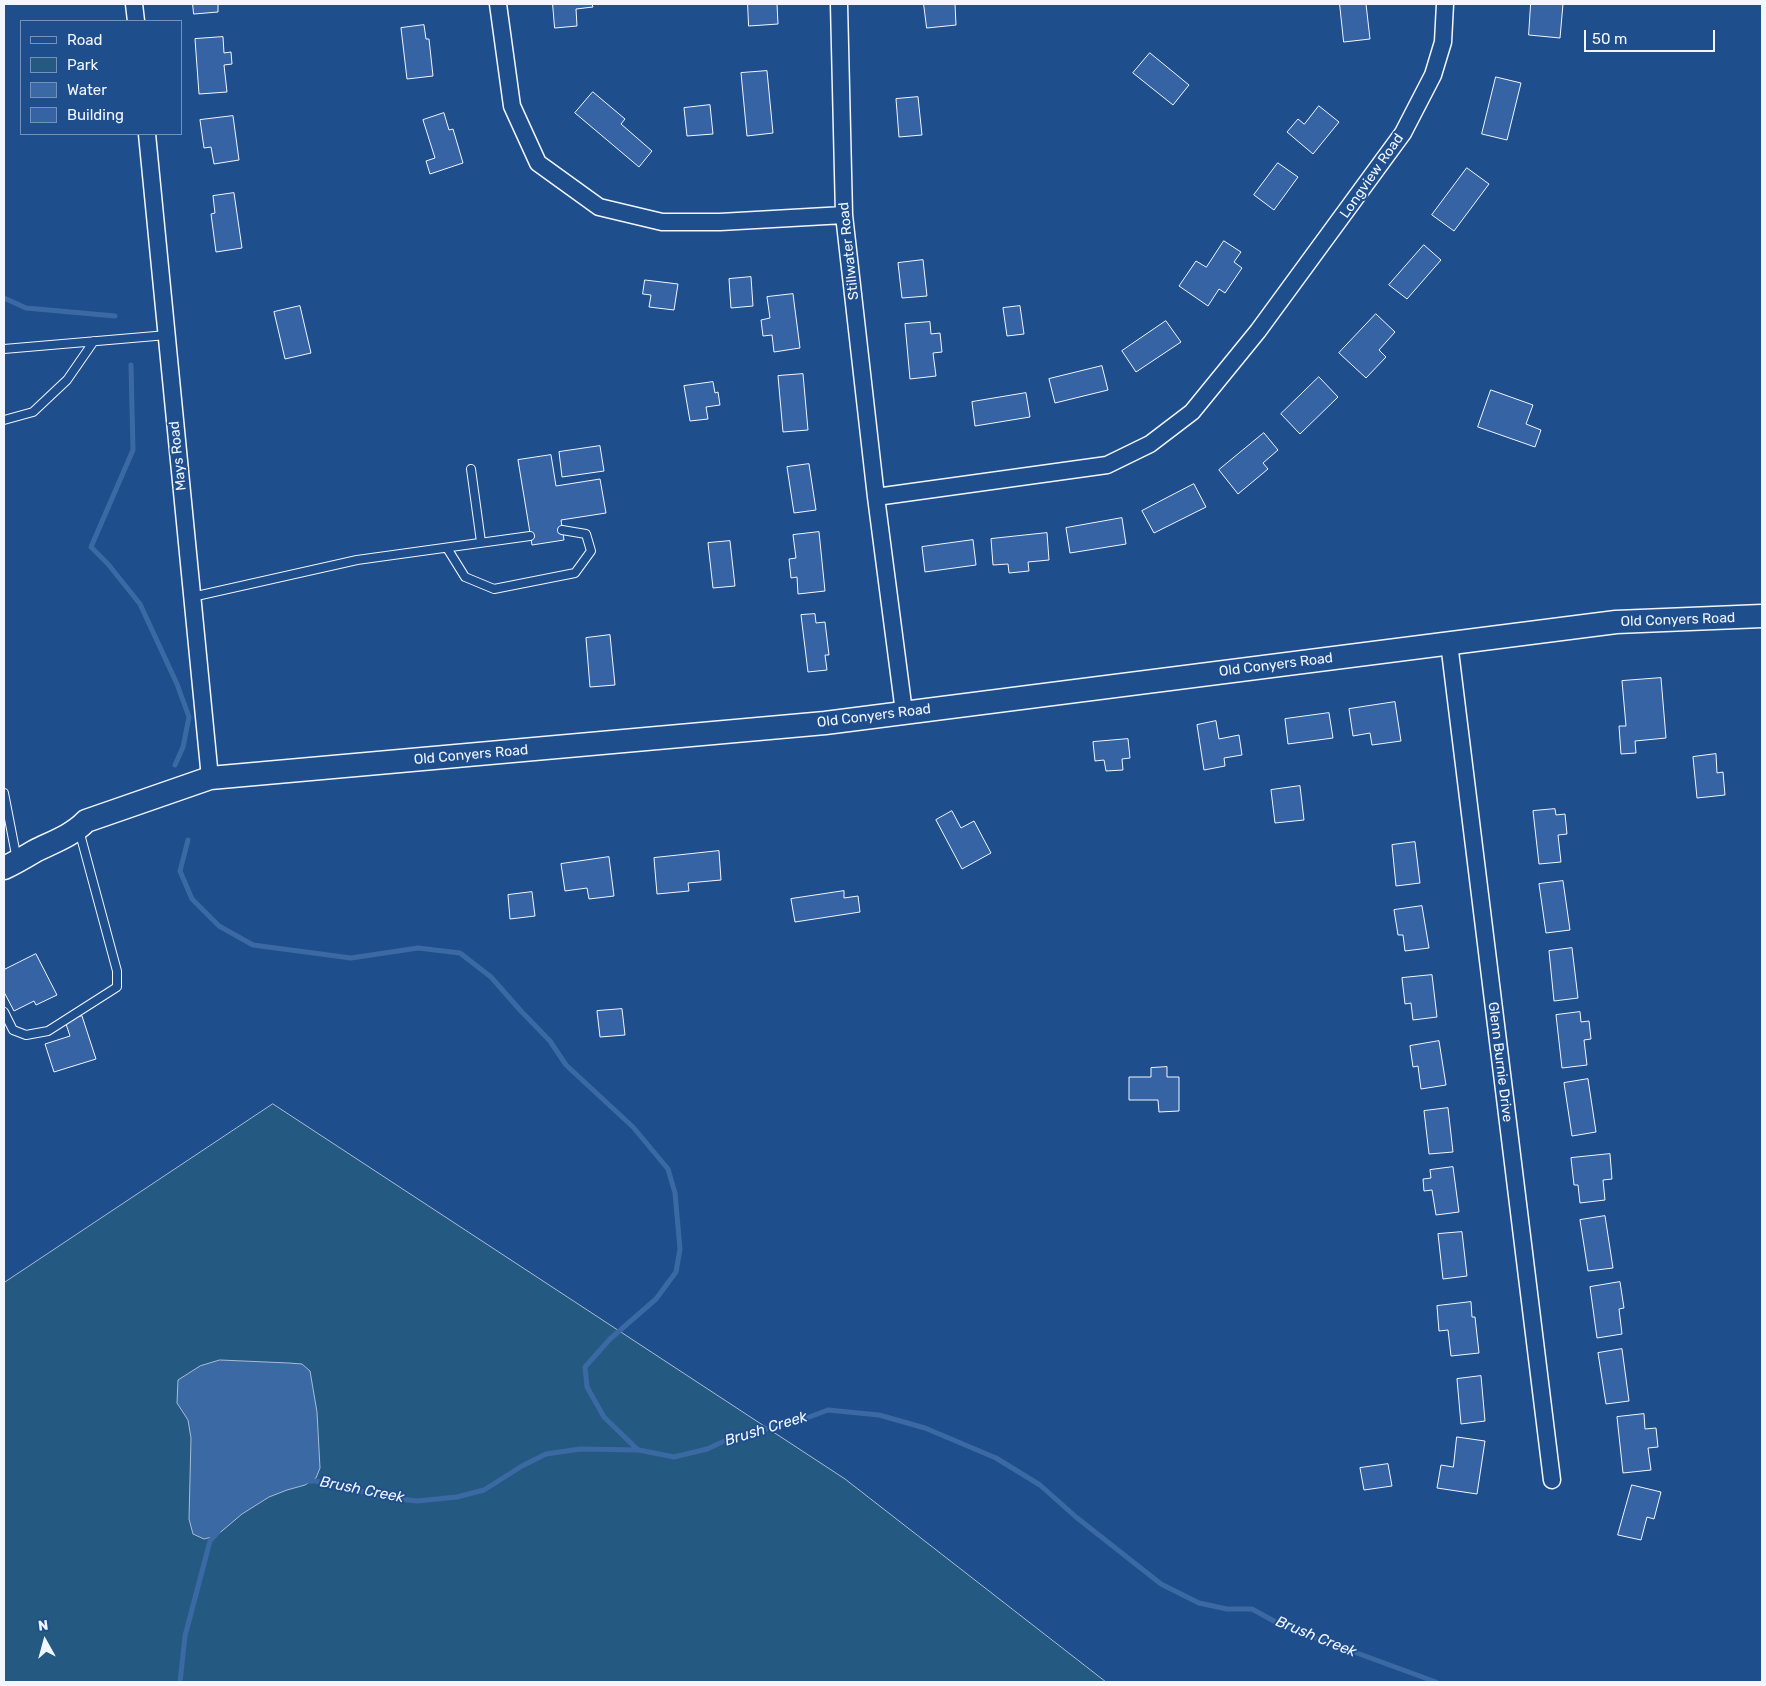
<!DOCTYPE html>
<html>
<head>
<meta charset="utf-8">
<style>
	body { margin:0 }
	#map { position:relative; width:1766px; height:1686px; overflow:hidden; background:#1f4e8c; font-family:Rubik,sans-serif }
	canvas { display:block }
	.frame { position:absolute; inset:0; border:5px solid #f2f6ff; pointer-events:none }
	.legend { position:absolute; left:20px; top:20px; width:162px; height:115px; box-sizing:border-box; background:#1f4e8c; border:1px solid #7391ba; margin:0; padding:6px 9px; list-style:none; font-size:15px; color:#f2f6ff }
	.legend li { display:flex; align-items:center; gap:10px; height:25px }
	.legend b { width:25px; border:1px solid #7391ba }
	.north { position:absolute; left:20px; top:1616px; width:50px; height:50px; -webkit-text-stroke:4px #1f4e8c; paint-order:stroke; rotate:353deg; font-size:14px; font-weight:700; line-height:20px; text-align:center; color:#f2f6ff }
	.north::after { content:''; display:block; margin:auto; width:18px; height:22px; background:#f2f6ff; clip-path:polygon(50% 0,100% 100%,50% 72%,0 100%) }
	.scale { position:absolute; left:1584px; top:30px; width:131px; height:22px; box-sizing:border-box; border:2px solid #f2f6ff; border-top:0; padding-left:6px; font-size:15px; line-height:18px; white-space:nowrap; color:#f2f6ff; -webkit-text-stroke:4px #1f4e8c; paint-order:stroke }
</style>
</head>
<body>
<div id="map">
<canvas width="1766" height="1686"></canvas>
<div class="frame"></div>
<ul class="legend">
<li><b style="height:6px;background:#1f4e8c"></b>Road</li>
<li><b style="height:14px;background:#245a82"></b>Park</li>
<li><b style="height:14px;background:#3b69a3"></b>Water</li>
<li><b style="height:14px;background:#3563a3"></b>Building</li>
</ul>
<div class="north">N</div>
<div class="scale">50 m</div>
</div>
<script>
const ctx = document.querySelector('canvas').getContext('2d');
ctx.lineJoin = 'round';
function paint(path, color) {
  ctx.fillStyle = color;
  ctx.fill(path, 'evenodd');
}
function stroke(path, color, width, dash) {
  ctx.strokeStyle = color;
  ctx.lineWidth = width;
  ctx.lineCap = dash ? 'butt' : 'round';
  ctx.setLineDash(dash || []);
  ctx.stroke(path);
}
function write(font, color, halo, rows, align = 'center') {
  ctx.font = font + ' Rubik,sans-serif';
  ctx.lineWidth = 4;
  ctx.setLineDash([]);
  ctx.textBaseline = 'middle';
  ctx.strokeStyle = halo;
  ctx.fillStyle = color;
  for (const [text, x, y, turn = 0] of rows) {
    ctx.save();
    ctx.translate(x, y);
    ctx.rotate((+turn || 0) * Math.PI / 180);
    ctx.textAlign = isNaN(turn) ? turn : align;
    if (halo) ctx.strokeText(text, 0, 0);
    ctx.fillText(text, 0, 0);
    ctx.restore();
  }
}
const green = new Path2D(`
	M273 1104 845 1479 1106 1682H4V1283Z`);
const water = new Path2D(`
	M220 1360 289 1363 302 1364 310 1371 317 1412 320 1468 316 1478 305 1485 287 1490 269 1497 242 1514 216 1536 204 1539 193 1534 189 1519 191 1438 188 1420 177 1403 178 1380 200 1366Z`);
const stream = new Path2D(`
	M4 298 26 308 115 316
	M131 365 133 450 91 547 108 564 140 604 177 684 189 717 183 747 175 765
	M188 840 180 871 192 899 219 926 253 945 351 958 418 948 460 953 491 977 520 1010 550 1041 566 1065 633 1127 668 1169 675 1193 680 1249 676 1272 656 1299 610 1339 585 1367 587 1387 604 1417 638 1450
	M306 1481H315L347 1487 382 1497 417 1501 457 1497 484 1490 522 1466 546 1454 580 1449 639 1450 674 1457 707 1449 731 1438 804 1419 828 1410 879 1415 925 1428 996 1458 1040 1485 1076 1517 1161 1584 1199 1603 1227 1609H1252L1283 1626 1436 1682
	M180 1682 185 1636 210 1541 218 1532`);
const building = new Path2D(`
	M193 4H218V12L194 14Z
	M553 4H592L593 7 576 9 577 26 555 28Z
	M748 4H777L778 24 749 26Z
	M924 4H955L956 25 927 28Z
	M1340 4H1366L1370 39 1344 42Z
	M1531 4H1563L1560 38 1529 35Z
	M424 25 426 39H429L433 76 407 79 401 28Z
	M223 37 224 53 231 52 232 64 224 65 227 92 199 94 195 39Z
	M1150 53 1189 85 1173 105 1133 73Z
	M767 71 773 133 747 136 741 73Z
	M1496 77 1521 83 1507 140 1482 134Z
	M593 92 625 119 621 124 652 151 639 167 575 113Z
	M918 97 922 135 899 137 896 99Z
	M710 105 713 134 687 136 684 108Z
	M1319 106 1339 122 1313 154 1287 132 1298 119 1304 124Z
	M444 113 449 130 453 129 463 163 430 174 426 161 435 158 423 120Z
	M233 116 239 160 214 164 211 147 204 148 200 120Z
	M1278 163 1298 177 1274 210 1254 195Z
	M1467 168 1489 184 1454 231 1432 215Z
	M234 193 242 248 216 252 211 214 215 213 213 196Z
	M1224 241 1241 252 1234 262 1242 268 1225 293 1219 289 1208 306 1179 286 1196 261 1206 267Z
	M1424 245 1441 260 1407 299 1389 285Z
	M923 260 927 296 902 298 898 263Z
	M751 277 753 306 731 308 729 279Z
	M645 280 678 284 674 310 649 307 651 295 643 294Z
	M793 294 800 348 774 352 772 335 763 336 761 320 770 318 767 297Z
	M300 306 311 353 285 359 274 312Z
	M1020 306 1024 334 1007 336 1003 308Z
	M1376 314 1395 332 1379 350 1386 357 1366 378 1339 353Z
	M1166 321 1181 342 1136 372 1122 351Z
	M930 322 931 334 940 333 942 352 933 353 936 376 910 379 905 324Z
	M1102 366 1108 390 1055 403 1049 379Z
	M803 374 808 430 783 432 778 376Z
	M1319 377 1338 397 1300 434 1281 414Z
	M713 382 715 393 718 392 720 405 706 407 708 419 690 421 684 386Z
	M1491 390 1533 405 1526 424 1541 430 1535 447 1478 427Z
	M1026 393 1030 417 975 426 972 402Z
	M1264 433 1278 450 1263 463 1268 469 1238 494 1219 470Z
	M600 446 604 471 562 477 559 452Z
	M551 455 556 486 600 479 606 513 561 520 564 540 532 545 518 460Z
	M809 464 816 510 794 513 787 467Z
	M1194 484 1206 507 1154 533 1142 511Z
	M1122 518 1126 544 1070 553 1066 528Z
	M819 532 825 591 798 594 797 577 791 578 789 559 796 558 793 535Z
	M1047 533 1049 560 1028 562 1029 571 1009 573 1008 564 993 565 991 539Z
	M973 540 976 565 925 572 922 547Z
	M730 541 735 586 713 588 708 543Z
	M815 614 816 623 825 622 829 655H825L827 670 808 672 801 615Z
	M610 635 615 685 590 687 586 638Z
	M1661 678 1666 738 1635 741 1636 753 1621 754 1619 726H1626L1622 681Z
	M1395 702 1401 741 1372 745 1370 733 1353 736 1349 709Z
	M1329 713 1333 738 1288 744 1285 719Z
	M1216 721 1219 739 1239 735 1242 755 1224 758 1225 766 1204 770 1197 725Z
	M1128 739 1130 758 1122 759 1123 770 1106 771 1104 760 1095 761 1093 742Z
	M1716 754 1717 773 1723 772 1725 795 1697 798 1693 757Z
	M1300 786 1304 820 1275 823 1271 790Z
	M1555 809 1556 815 1565 814 1567 834 1558 835 1561 862 1539 864 1533 811Z
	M952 811 961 828 974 821 991 853 962 869 936 820Z
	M1415 842 1420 883 1396 886 1392 845Z
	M719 851 721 880 688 883 689 891 657 894 654 858Z
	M609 857 614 896 589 899 587 888 565 891 561 864Z
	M1563 881 1570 930 1546 933 1539 884Z
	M844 891V898L858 896 860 912 795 922 791 899Z
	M532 892 535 916 510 919 508 895Z
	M1422 906 1429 948 1405 951 1403 935H1398L1394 910Z
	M1572 948 1578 998 1554 1001 1549 951Z
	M36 954 57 995 36 1005 34 1001 14 1011 4 992V970Z
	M1432 975 1437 1017 1413 1020 1411 1003 1405 1004 1402 978Z
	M622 1009 625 1035 600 1037 597 1011Z
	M1580 1012 1581 1022 1589 1021 1591 1039 1584 1040 1587 1065 1562 1068 1556 1015Z
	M82 1016 96 1059 54 1072 45 1044 70 1036 65 1021Z
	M1439 1041 1446 1085 1421 1089 1418 1066 1413 1067 1410 1046Z
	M1167 1067V1077H1179V1111L1159 1112 1158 1100H1129V1077H1151V1068Z
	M1588 1079 1596 1132 1572 1136 1564 1083Z
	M1448 1108 1453 1152 1429 1154 1424 1111Z
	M1610 1154 1612 1179 1603 1180 1605 1200 1580 1203 1578 1185H1574L1571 1158Z
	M1453 1167 1459 1212 1436 1215 1432 1190 1424 1191 1423 1179 1431 1178 1430 1170Z
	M1605 1216 1613 1268 1588 1271 1580 1220Z
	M1462 1232 1467 1276 1443 1279 1438 1234Z
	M1620 1282 1624 1308 1619 1309 1622 1334 1597 1338 1590 1287Z
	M1471 1302 1472 1317H1475L1479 1353 1451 1356 1448 1330 1439 1331 1437 1306Z
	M1622 1349 1629 1401 1606 1404 1598 1353Z
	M1481 1376 1485 1421 1461 1424 1457 1379Z
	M1644 1414 1645 1429 1656 1428 1658 1447 1648 1448 1651 1470 1623 1473 1617 1417Z
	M1457 1437 1485 1441 1477 1494 1437 1488 1441 1465 1453 1467Z
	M1388 1464 1392 1486 1364 1490 1360 1468Z
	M1632 1485 1661 1492 1654 1519 1647 1517 1641 1540 1618 1535Z`);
const lane = new Path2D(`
	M4 349 167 335
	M4 420 33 412 67 380 94 341
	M471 469 481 542
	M447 548 465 577 494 589 575 573 591 551 586 534 562 530
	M192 597 357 560 530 536
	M4 793 17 860
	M4 1012 13 1030 26 1035 48 1031 117 987V971L79 830`);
const street = new Path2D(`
	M134 4 136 21
	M498 4 512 106 538 163 599 207 662 222H720L844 215
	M839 4 844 215 876 497 904 712
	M147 134 210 778
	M876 497 1107 465 1150 444 1192 412 1258 331 1403 133 1433 75 1443 42 1445 4
	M1449 643 1552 1480`);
const secondary = new Path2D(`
	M4 868C15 863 25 857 35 851 53 842 73 835 86 821L210 778 825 723 1616 622 1762 616`);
const streetNames = [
	["Longview Road",1372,176,-55],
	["Stillwater Road",849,251,-96],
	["Mays Road",178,456,-96],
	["Old Conyers Road",1678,620,-2],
	["Old Conyers Road",1276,665,-7],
	["Old Conyers Road",874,716,-7],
	["Old Conyers Road",471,755,-5],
	["Glenn Burnie Drive",1500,1062,83]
];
const waterNames = [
	["Brush Creek",766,1429,-17],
	["Brush Creek",362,1490,11],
	["Brush Creek",1316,1637,22]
];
paint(green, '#245a82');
stroke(green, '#a8bbd7', 1);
paint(water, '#3b69a3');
stroke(water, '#a8bbd7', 1);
stroke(stream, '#3b69a3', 5);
paint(building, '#3563a3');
stroke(building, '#f2f6ff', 1);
stroke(lane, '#f2f6ff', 10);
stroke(street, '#f2f6ff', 19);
stroke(secondary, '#f2f6ff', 25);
stroke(lane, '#1f4e8c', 8);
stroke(street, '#1f4e8c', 16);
stroke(secondary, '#1f4e8c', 22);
write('14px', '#f2f6ff', '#1f4e8c', streetNames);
write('italic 15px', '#f2f6ff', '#1f4e8c', waterNames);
</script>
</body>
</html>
